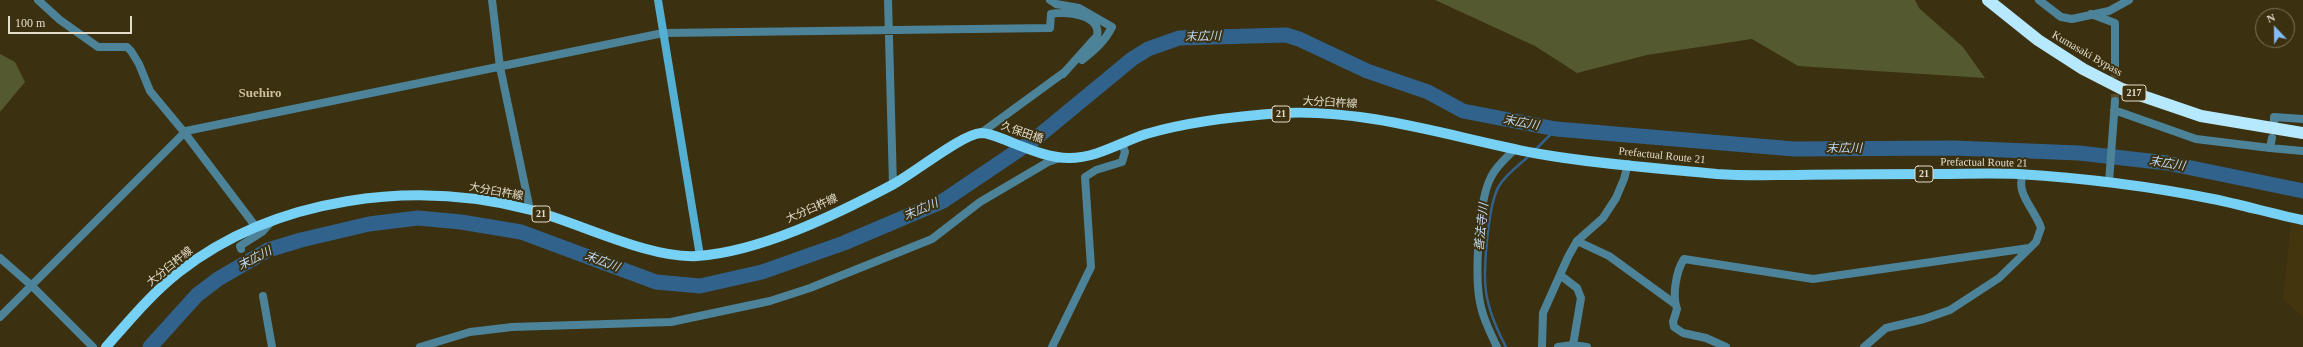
<!DOCTYPE html>
<html>
<head>
<meta charset="utf-8">
<style>
	body { margin:0 }
	#map { position:relative; width:2303px; height:347px; overflow:hidden; background:#3b3010; font-family:"Times New Roman",serif }
	canvas { display:block }
	.north { position:absolute; left:2255px; top:8px; width:40px; height:40px; box-sizing:border-box; background:#3b3010; border:1px solid #7e755a; border-radius:50%; rotate:338deg; font-size:11px; font-weight:700; line-height:16px; text-align:center; color:#e3dcca }
	.north::after { content:''; display:block; margin:auto; width:14px; height:18px; background:#83bcfa; clip-path:polygon(50% 0,100% 100%,50% 72%,0 100%) }
	.scale { position:absolute; left:8px; top:16px; width:124px; height:18px; box-sizing:border-box; border:2px solid #e3dcca; border-top:0; padding-left:5px; font-size:12px; line-height:14px; white-space:nowrap; color:#e3dcca; -webkit-text-stroke:3px #3b3010; paint-order:stroke }
</style>
</head>
<body>
<div id="map">
<canvas width="2303" height="347"></canvas>
<div class="north">N</div>
<div class="scale">100 m</div>
</div>
<script>
const ctx = document.querySelector('canvas').getContext('2d');
ctx.lineJoin = 'round';
function paint(path, color) {
  ctx.fillStyle = color;
  ctx.fill(path, 'evenodd');
}
function stroke(path, color, width, dash) {
  ctx.strokeStyle = color;
  ctx.lineWidth = width;
  ctx.lineCap = dash ? 'butt' : 'round';
  ctx.setLineDash(dash || []);
  ctx.stroke(path);
}
function write(font, color, halo, rows, align = 'center') {
  ctx.font = font + ' "Times New Roman","Noto Sans JP",serif';
  ctx.lineWidth = 4;
  ctx.setLineDash([]);
  ctx.textBaseline = 'middle';
  ctx.strokeStyle = halo;
  ctx.fillStyle = color;
  for (const [text, x, y, turn = 0] of rows) {
    ctx.save();
    ctx.translate(x, y);
    ctx.rotate((+turn || 0) * Math.PI / 180);
    ctx.textAlign = isNaN(turn) ? turn : align;
    if (halo) ctx.strokeText(text, 0, 0);
    ctx.fillText(text, 0, 0);
    ctx.restore();
  }
}
const built = new Path2D(`
	M2291 223 2303 225V317L2283 299Z`);
const green = new Path2D(`
	M1435 0H1915L1919 8 1963 47 1985 78 1798 66 1752 39 1647 55 1577 73 1535 46Z
	M0 54 15 62 25 82 0 112Z`);
const stream = new Path2D(`
	M1534 151 1556 129
	M1506 347C1497 330 1489 312 1486 292 1483 271 1488 204 1499 186 1506 174 1519 165 1529 156`);
const river = new Path2D(`
	M150 347 197 295 218 279 268 250 301 240 369 224 418 218 461 222 521 232 656 282 700 286 762 272 844 243 943 201 1035 139 1132 59 1148 49 1179 38 1286 35 1299 39 1367 71 1428 92 1463 111 1556 129 1794 149 1954 148 2079 153 2167 163 2303 191`);
const streetTunnel = new Path2D(`
	M2115 70V101`);
const street = new Path2D(`
	M38 0 60 20 98 47H127L131 51 139 64 150 91 184 132 256 227
	M492 0 500 67 530 210
	M888 0 893 185
	M1050 0 1056 4 1079 8 1112 27C1105 41 1095 50 1082 60
	M2039 0 2061 17 2072 19 2109 11 2129 0
	M2091 14 2115 23V70
	M2114 110 2196 139 2270 148 2272 138
	M2274 121V117L2303 119
	M981 133 1066 71
	M2270 148 2303 151
	M2109 182 2115 101
	M1577 241 1609 256 1675 304
	M241 249 240 246 262 232 270 223
	M0 258 32 286 93 347
	M1560 275 1577 288 1581 298 1573 345
	M263 296 272 347
	M0 317 186 131 663 33 1050 28 1051 14C1064 11 1102 14 1097 36L1063 74
	M420 347 470 332 512 327 671 322 770 301 810 288 932 239 980 202 1048 162 1060 158
	M1052 347 1091 267 1085 177 1096 170 1122 162 1125 152 1122 143
	M1497 347C1491 334 1484 321 1481 307 1474 280 1478 202 1491 177 1496 166 1507 157 1515 149
	M1542 347 1543 313 1568 257 1577 241 1603 218 1616 198 1624 179 1628 164
	M1558 347 1573 345 1587 347
	M1726 347 1706 338 1683 333 1674 327 1673 322 1677 309C1672 296 1676 271 1684 259L1813 279 2029 248
	M1864 347 1886 328 1924 319 1950 310 1999 278 2036 242 2041 228C2035 209 2015 194 2023 174`);
const secondary = new Path2D(`
	M658 0 700 256`);
const primary = new Path2D(`
	M106 347C129 321 151 294 179 272 275 197 414 179 531 210 580 223 649 259 697 256 760 252 837 214 892 185 913 174 962 134 981 133 987 133 998 137 1003 139 1024 147 1047 158 1069 158 1097 158 1121 142 1146 134 1190 121 1238 116 1283 113 1368 109 1451 137 1534 153 1594 164 1657 168 1717 174 1744 176 1771 175 1798 175 1845 174 1891 174 1937 174 1964 174 1991 173 2018 174 2083 178 2149 186 2213 199 2243 205 2273 214 2303 220`);
const highway = new Path2D(`
	M1988 0 2038 40 2083 69 2122 89 2201 116 2303 133`);
const shields = [
	[2134,93,24],
	[1281,114,18],
	[1924,174,18],
	[541,214,18]
];
const shieldNames = [
	["217",2134,93],
	["21",1281,114],
	["21",1924,174],
	["21",541,214]
];
const streetNames = [
	["Kumasaki Bypass",2087,54,30],
	["大分臼杵線",1330,103,3],
	["久保田橋",1022,133,19],
	["Prefactual Route 21",1662,156,6],
	["Prefactual Route 21",1984,163,1],
	["大分臼杵線",496,192,10],
	["大分臼杵線",812,209,-24],
	["大分臼杵線",170,267,-39]
];
const waterNames = [
	["末広川",1203,37,-1],
	["末広川",1521,123,11],
	["末広川",1844,149],
	["末広川",2167,164,9],
	["末広川",921,210,-23],
	["善法寺川",1482,227,-84],
	["末広川",255,259,-27],
	["末広川",602,262,21]
];
const quarterNames = [
	["Suehiro",260,94]
];
paint(built, '#43350d');
paint(green, '#54592f');
stroke(stream, '#30628c', 2.5);
stroke(river, '#30628c', 15);
stroke(streetTunnel, '#544a2c', 8, [8, 4]);
stroke(street, '#4c8398', 8);
stroke(secondary, '#54b0d3', 8);
stroke(primary, '#76d1f4', 10);
stroke(highway, '#b7e9fe', 12);
for (const [x, y, w] of shields) {
  const box = new Path2D();
  box.roundRect(x - w / 2, y - 8, w, 16, 3);
  ctx.fillStyle = '#3b3010';
  ctx.fill(box);
  stroke(box, '#e3dcca', 1);
}
write('bold 10px', '#e3dcca', null, shieldNames);
write('11px', '#e3dcca', '#3b3010', streetNames);
write('italic 12px', '#bdd9f3', '#3b3010', waterNames);
write('bold 13px', '#ccbf9c', '#3b3010', quarterNames);
</script>
</body>
</html>
